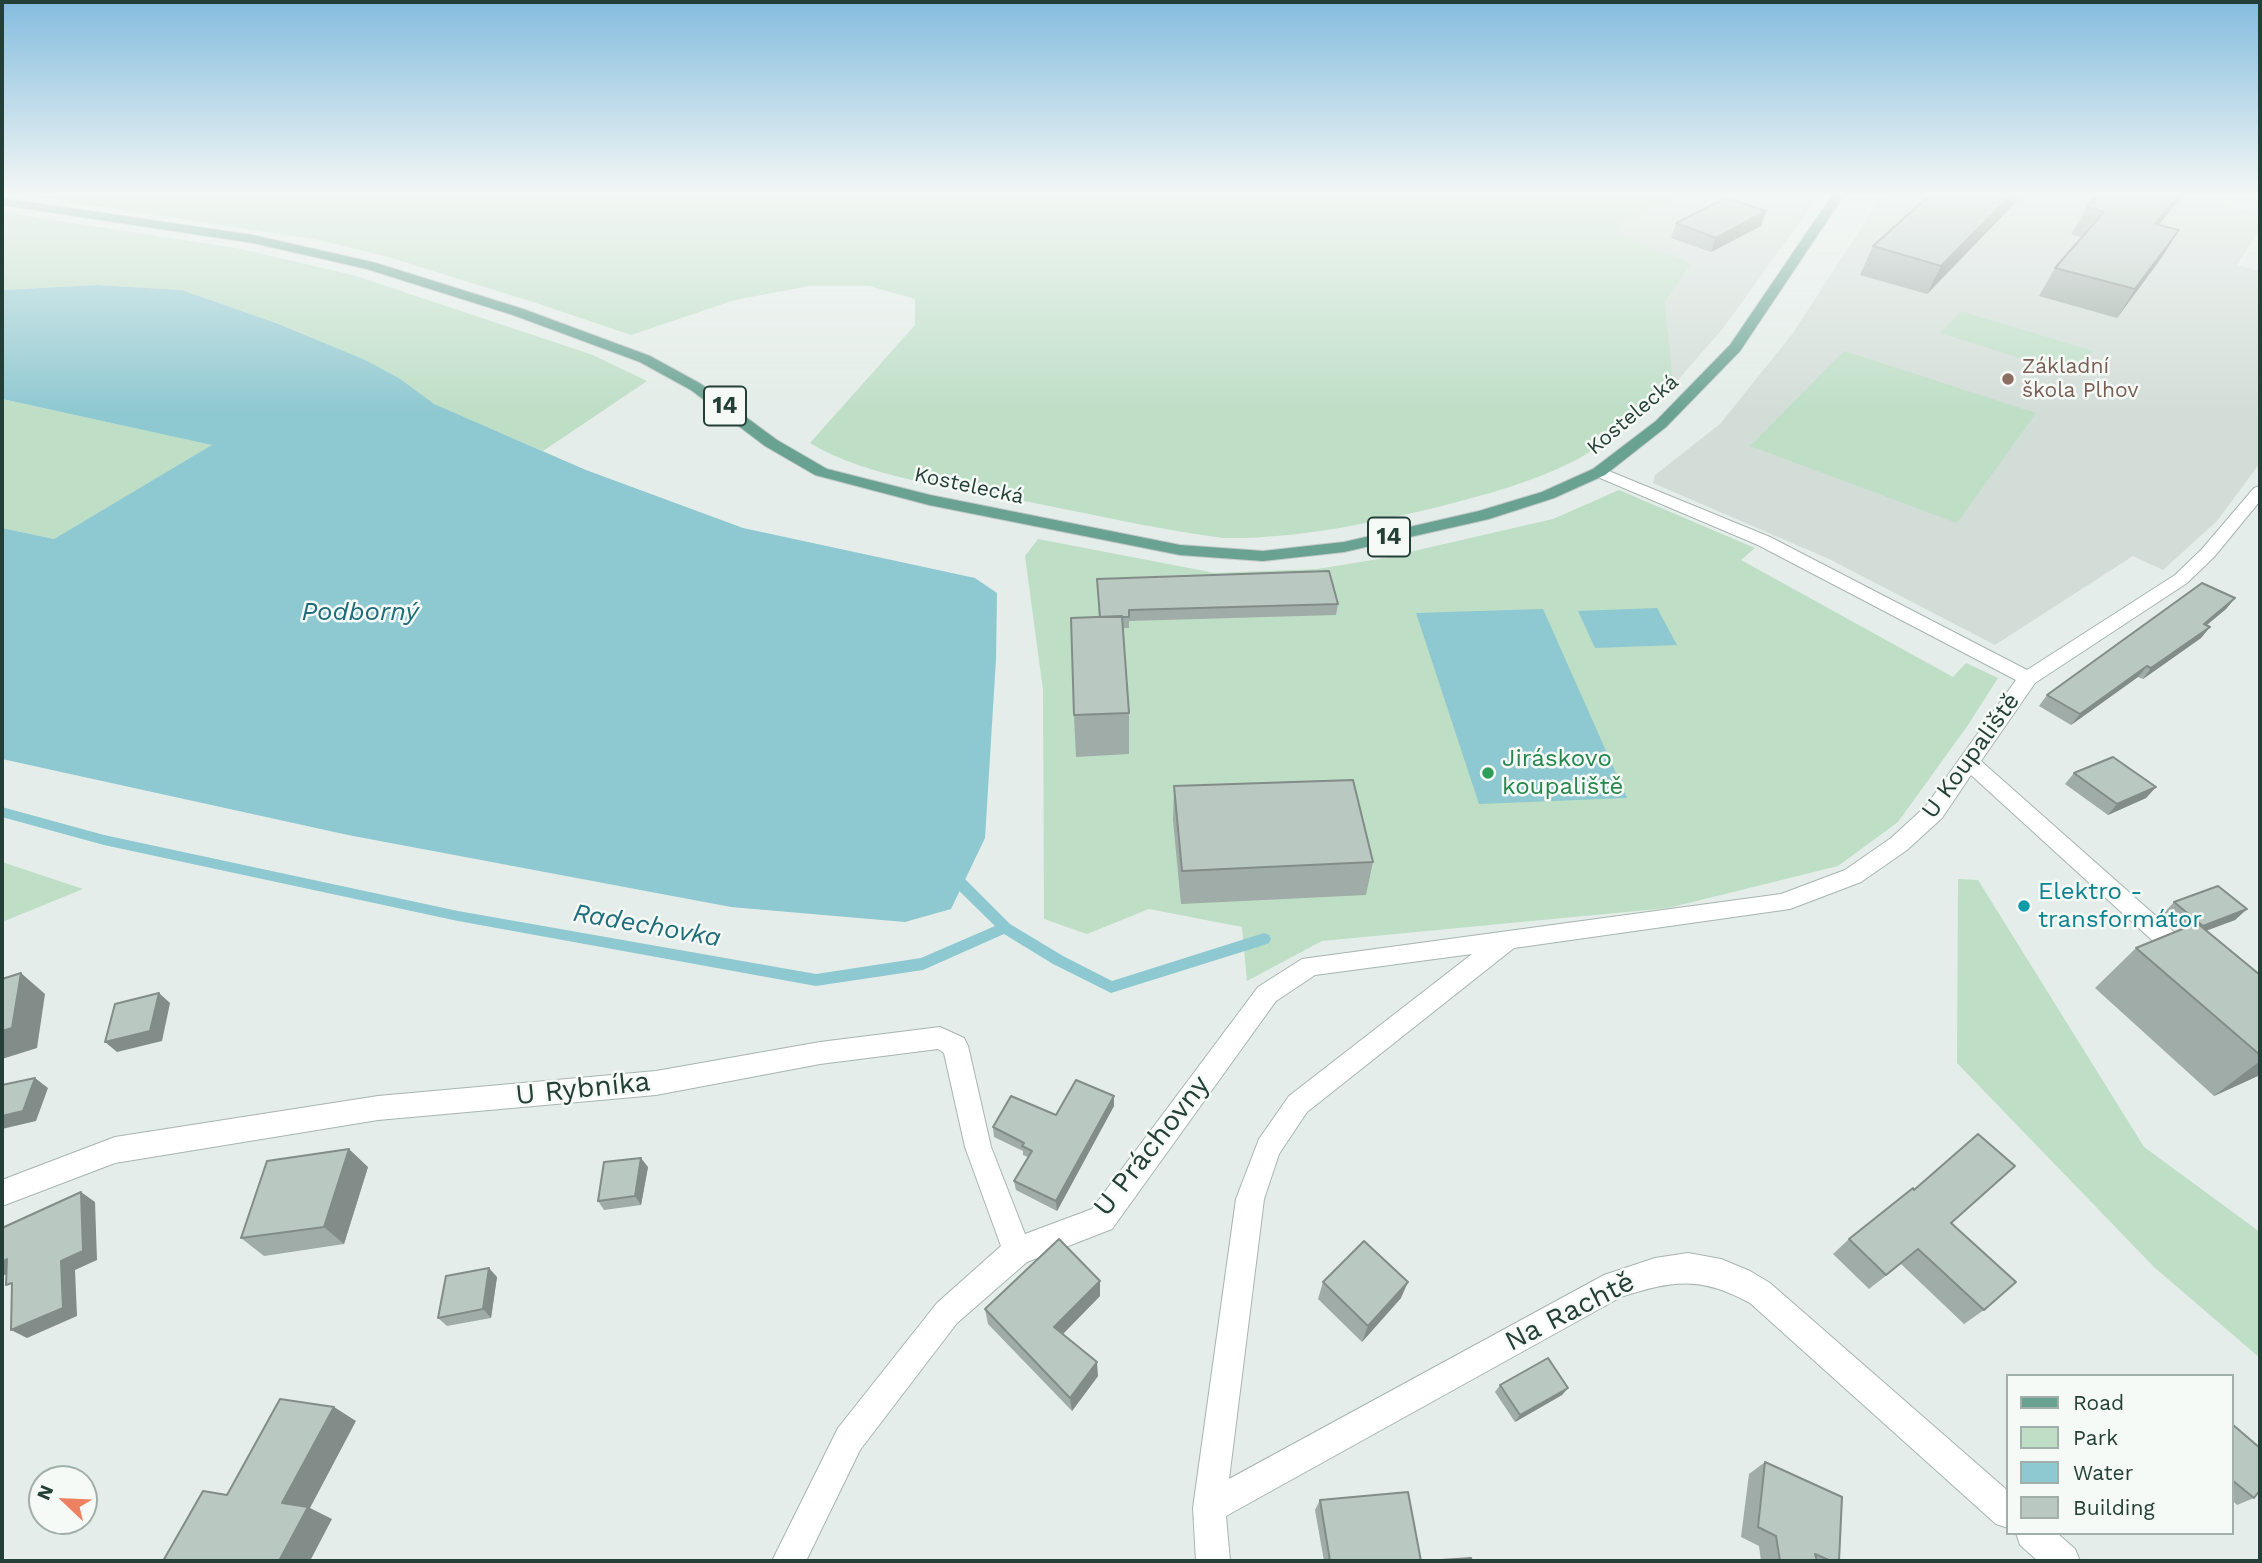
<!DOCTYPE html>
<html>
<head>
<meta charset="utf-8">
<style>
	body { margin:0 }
	#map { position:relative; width:2262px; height:1563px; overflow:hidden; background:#e4ede9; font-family:"Work Sans",sans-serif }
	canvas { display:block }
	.frame { position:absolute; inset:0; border:4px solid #243f37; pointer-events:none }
	.legend { position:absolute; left:2006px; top:1374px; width:228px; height:161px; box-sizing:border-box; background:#f5faf7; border:2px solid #a1afaa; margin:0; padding:9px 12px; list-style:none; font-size:21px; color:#243f37 }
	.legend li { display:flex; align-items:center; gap:14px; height:35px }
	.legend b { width:35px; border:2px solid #a1afaa }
	.north { position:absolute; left:28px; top:1465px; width:70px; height:70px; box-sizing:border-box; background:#f5faf7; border:2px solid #a1afaa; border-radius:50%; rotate:293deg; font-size:19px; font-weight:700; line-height:28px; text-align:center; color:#243f37 }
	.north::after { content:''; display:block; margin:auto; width:24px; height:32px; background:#ee8162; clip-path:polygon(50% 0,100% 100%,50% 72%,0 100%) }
</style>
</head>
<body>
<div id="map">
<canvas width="2262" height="1563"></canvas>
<div class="frame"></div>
<ul class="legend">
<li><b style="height:9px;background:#6aa292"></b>Road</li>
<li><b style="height:19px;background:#bedec6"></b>Park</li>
<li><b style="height:19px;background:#8ec8d0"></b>Water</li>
<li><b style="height:19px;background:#bac8c2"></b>Building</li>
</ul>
<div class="north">N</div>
</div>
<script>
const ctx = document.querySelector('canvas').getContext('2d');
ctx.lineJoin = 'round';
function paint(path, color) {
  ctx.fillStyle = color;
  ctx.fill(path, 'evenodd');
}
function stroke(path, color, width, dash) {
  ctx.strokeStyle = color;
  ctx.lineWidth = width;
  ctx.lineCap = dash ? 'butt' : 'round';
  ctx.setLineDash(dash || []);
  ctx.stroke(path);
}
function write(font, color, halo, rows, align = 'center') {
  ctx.font = font + ' "Work Sans",sans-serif';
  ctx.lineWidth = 5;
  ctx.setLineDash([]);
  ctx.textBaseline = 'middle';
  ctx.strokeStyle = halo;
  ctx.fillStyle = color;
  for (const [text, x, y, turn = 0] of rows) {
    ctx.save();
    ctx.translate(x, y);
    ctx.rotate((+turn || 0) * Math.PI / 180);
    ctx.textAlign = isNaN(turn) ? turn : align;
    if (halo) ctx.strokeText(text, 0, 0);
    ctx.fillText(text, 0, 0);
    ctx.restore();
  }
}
const built = new Path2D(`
	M1681 194H1820L1724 327 1672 387 1665 302 1689 265 1685 260 1617 235 1622 222Z
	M1883 194H2174L2260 214V229L2237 265 2260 271V463L2217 521 2163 570 2133 556 1995 645 1829 559 1653 483 1655 475 1720 424 1793 333Z`);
const green = new Path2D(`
	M16 194H1681L1623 222 1618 235 1685 260 1690 265 1665 302 1673 382C1646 406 1605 446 1574 461 1531 483 1484 495 1438 507 1367 524 1296 539 1223 538 1154 529 1087 513 1019 500 952 487 868 478 810 443L915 325V299L869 286H809L735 300 631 335 536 303 388 257 319 240Z
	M2 212 236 248 353 275 593 355 647 381 543 451 433 404 399 378 362 359 276 323 182 290 97 285 2 290Z
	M1961 311 2093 351 2074 375 1940 333Z
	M1844 351 2036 413 1957 523 1750 446Z
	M2 399 213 445 54 539 2 528Z
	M1619 490 1755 548 1741 560 1953 677 1966 663 1998 678 1968 725 1898 822 1838 866 1668 908 1322 941 1247 981 1242 927 1149 909 1087 934 1044 919 1043 690 1025 556 1038 539 1215 573 1317 569 1379 559 1553 519Z
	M2 862 83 889 2 922Z
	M1958 879 1978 880 2144 1147 2260 1232V1358L2154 1267 1957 1063Z`);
const water = new Path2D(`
	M97 285 182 290 276 323 363 359 399 378 434 404 586 470 743 528 975 578 997 593 996 659 985 838 951 909 905 922 731 907 348 835 2 759V528L54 539 212 445 2 399V290Z
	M1657 608 1677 645 1595 648 1578 611Z
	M1543 609 1627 798 1479 804 1416 613Z`);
const stream = new Path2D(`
	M2 807 104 835 458 911 816 974 921 958 995 926 947 879 945 875 947 871H957L1010 924 1063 956 1112 981 1264 933 1269 935 1271 939 1269 943 1264 945 1111 993 1053 964 1004 934 923 970 816 986 458 921 104 845 2 817Z`);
const minor = new Path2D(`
	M1599 467 1770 537 2027 670 2175 575 2202 549 2254 488 2260 486V501L2214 557 2187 583 2035 683 1981 761 2192 948 2196 955 2192 962 2184 965 2176 962 1971 775 1942 818 1907 850 1861 882 1790 909 1514 948 1307 1112 1279 1154 1264 1199 1229 1479 1604 1275 1655 1258 1688 1253 1721 1259 1750 1271 1770 1283 2008 1491V1528L1996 1524 1750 1303C1701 1276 1672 1280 1621 1297L1226 1516 1230 1561H1196L1193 1508 1236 1199 1259 1139 1289 1096 1472 954 1315 975 1276 1001 1112 1229 1027 1262 957 1323 860 1450 806 1561H772L838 1428 937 1303 1001 1246 965 1147 944 1053 938 1049 820 1064 656 1095 378 1120 115 1163 2 1206V1180L115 1137 378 1096 656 1071 820 1042 940 1027 964 1038 968 1046 991 1147 1025 1234 1092 1209 1258 987 1302 959 1781 894 1845 870 1891 838 1926 806 2016 680 1758 545 1593 475 1591 472 1593 469Z
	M2016 1533H2057L2075 1549 2080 1561H2038L2020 1545Z`);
const major = new Path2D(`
	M1833 194H1845L1740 351 1666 427 1605 475 1554 498 1489 519 1344 552 1263 561 1180 555 929 505 815 475 765 446 691 390 640 362 513 315 367 269 253 243 2 205V198L253 235 376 263 523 309 650 356 701 384 777 440 827 469 930 495 1180 545 1263 551 1344 542 1479 511 1542 492 1593 469 1656 421 1730 345Z`);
const wall = new Path2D(`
	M2098 194H2183L2159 225 2179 230 2162 257 2117 318 2039 296 2055 268 2082 237 2071 235 2087 207Z
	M2017 201 1927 294 1860 275 1873 246Z
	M1766 211 1761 226 1711 252 1671 238 1676 223Z
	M1097 579 1338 604 1336 615 1129 621V628H1123L1129 713V754L1076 757 1074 715 1099 617Z
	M2235 598 2226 609 2206 625 2210 627 2201 638 2143 679 2138 677 2071 725 2039 706 2047 695Z
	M2074 773 2156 787 2146 798 2108 815 2065 784Z
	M1174 786 1373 862 1366 895 1181 904 1173 820Z
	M2174 902 2247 909 2235 920 2206 931 2260 975V1075L2214 1096 2095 988 2136 948 2183 929 2164 913Z
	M1114 1096V1106L1057 1211 1016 1190 1014 1181 1028 1157 1023 1155V1151L994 1137 993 1127 1056 1115Z
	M368 1167 344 1244 264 1256 241 1238Z
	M648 1167 641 1205 604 1210 598 1201Z
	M1951 1223 1984 1310 1964 1324 1901 1264 1869 1289 1833 1254 1849 1239Z
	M497 1277 491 1318 447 1326 438 1318Z
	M1323 1282 1401 1298 1362 1342 1318 1299Z
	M1100 1296 1063 1334 1098 1376 1072 1411 988 1324 985 1309Z
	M1500 1385 1568 1388 1562 1395 1515 1422 1495 1392Z
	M2232 1424 2254 1498 2237 1505 2232 1500Z
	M1765 1462 1839 1561H1761L1759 1546 1741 1537 1749 1474Z
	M1320 1500 1421 1561H1324L1315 1510Z`);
const shadedWall = new Path2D(`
	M2012 194H2021L2017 201 1927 294 1941 266Z
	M2179 194H2183L2138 251 2155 224Z
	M1766 211 1761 226 1711 252 1716 238Z
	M2179 230 2162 257 2117 318 2135 289Z
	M2235 598 2226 609 2195 635 2204 624Z
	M2210 627 2201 638 2143 679 2151 668Z
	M2147 666 2138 677 2071 725 2080 714Z
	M2156 787 2146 798 2108 815 2117 804Z
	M2247 909 2235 920 2191 936 2203 926Z
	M21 973 45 994 37 1048 2 1059V1031Z
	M159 993 170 1003 162 1041 117 1052 105 1042Z
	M2260 1061V1075L2214 1096Z
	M35 1078 48 1088 36 1121 2 1129V1116Z
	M1114 1096V1106L1057 1211 1056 1201Z
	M349 1149 368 1167 344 1244 324 1227Z
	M641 1158 648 1167 641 1205 635 1196Z
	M81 1192 95 1202 97 1260 75 1270 77 1316 27 1338 11 1330 61 1261Z
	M7 1259 22 1268 2 1276V1262Z
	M489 1268 497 1277 491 1318 483 1309Z
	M1100 1281V1296L1056 1341 1054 1327Z
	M1408 1282 1401 1298 1362 1342 1368 1326Z
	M1097 1362 1098 1376 1072 1411 1070 1398Z
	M1568 1388 1562 1395 1515 1422 1520 1415Z
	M334 1407 356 1421 310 1508 332 1519 310 1561H279L282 1503Z`);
const building = new Path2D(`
	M1931 194H2012L1941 266 1873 246Z
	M2098 194H2179L2155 224 2179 230 2135 289 2055 268 2104 212 2087 207Z
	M1726 198 1766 211 1716 238 1676 223Z
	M1329 571 1338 604 1129 610V617H1100L1097 579Z
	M2202 583 2235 598 2204 624 2210 627 2151 668 2147 666 2080 714 2047 695Z
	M1122 616 1129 713 1074 715 1071 618Z
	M2113 757 2156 787 2117 804 2074 773Z
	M1353 780 1373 862 1182 871 1174 786Z
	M2218 886 2247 909 2203 926 2174 902Z
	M2197 923 2260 975V1055L2136 948Z
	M21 973 12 1028 2 1031V979Z
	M159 993 150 1031 105 1042 115 1004Z
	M35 1078 23 1111 2 1116V1085Z
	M1076 1080 1114 1096 1056 1201 1014 1181 1032 1151 1022 1146 1024 1143 993 1127 1011 1096 1056 1115Z
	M1978 1134 2015 1166 1951 1223 2016 1282 1984 1310 1918 1249 1886 1275 1849 1239 1913 1188 1914 1190Z
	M349 1149 324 1227 241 1238 267 1161Z
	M641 1158 635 1196 598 1201 604 1162Z
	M81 1192 83 1251 61 1261 63 1308 11 1330 12 1283 6 1285 7 1259 2 1262V1228Z
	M1059 1239 1100 1281 1054 1327 1097 1362 1070 1398 985 1309Z
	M1364 1241 1408 1282 1368 1326 1323 1282Z
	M489 1268 483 1309 438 1318 446 1276Z
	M1548 1358 1568 1388 1520 1415 1500 1385Z
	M280 1399 334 1407 282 1503 308 1507 279 1561H163L203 1491 227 1495Z
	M2232 1424 2260 1448V1490L2254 1498 2232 1480Z
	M1765 1462 1842 1497 1839 1561H1831L1815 1554 1817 1561H1780L1776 1536 1758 1527Z
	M1408 1492 1421 1561H1330L1320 1500Z
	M1471 1558 1472 1561H1427Z`);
const markers = [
	[2008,379,7,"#8d6e63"],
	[1488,773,7,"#2e9e5b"],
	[2024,906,7,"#0f9aa8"]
];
const farEducationnames = [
	["Základní",2022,367],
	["škola Plhov",2022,391]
];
const farStreetnames = [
	["Kostelecká",1633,415,-40],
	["Kostelecká",969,486,12]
];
const shields = [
	[725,406,42],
	[1389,537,42]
];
const shieldNames = [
	["14",725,406],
	["14",1389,537]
];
const streetNames = [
	["U Koupaliště",1971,756,-54]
];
const leisureNames = [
	["Jiráskovo",1502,759],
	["koupaliště",1502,787]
];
const cultureNames = [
	["Elektro -",2038,892],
	["transformátor",2038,920]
];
const waterNames = [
	["Podborný",360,612],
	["Radechovka",647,926,10]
];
const nearStreetnames = [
	["U Rybníka",583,1089,-6],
	["U Práchovny",1152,1146,-52],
	["Na Rachtě",1570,1312,-27]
];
paint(built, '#d3ddd8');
paint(green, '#bedec6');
paint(water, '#8ec8d0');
paint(stream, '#8ec8d0');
stroke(minor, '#a7b5b0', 2);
stroke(major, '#c2c9c7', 2);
paint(minor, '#fff');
paint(major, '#6aa292');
paint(wall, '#a0aca7');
paint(shadedWall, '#828c88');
paint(building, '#bac8c2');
stroke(building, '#828c88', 2);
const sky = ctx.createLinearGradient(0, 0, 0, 413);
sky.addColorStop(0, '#84bcde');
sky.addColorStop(0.47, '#f3f7f5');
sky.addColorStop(1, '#f3f7f500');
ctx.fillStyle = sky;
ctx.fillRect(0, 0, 2262, 413);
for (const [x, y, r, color] of markers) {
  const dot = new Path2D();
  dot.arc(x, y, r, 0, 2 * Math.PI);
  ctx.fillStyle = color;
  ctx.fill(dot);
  stroke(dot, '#f5faf7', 2.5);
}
write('21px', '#785e54', '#f5faf7', farEducationnames, 'left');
write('21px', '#243f37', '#f5faf7', farStreetnames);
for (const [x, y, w] of shields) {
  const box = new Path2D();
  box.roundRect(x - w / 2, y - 19.5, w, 39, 5);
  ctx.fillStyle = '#f5faf7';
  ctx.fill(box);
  stroke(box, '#243f37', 2);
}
write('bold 23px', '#243f37', null, shieldNames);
write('24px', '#243f37', '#f5faf7', streetNames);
write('24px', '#27864d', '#f5faf7', leisureNames, 'left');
write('24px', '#0d838f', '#f5faf7', cultureNames, 'left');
write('italic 26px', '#1f6d7a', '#f5faf7', waterNames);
write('28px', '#243f37', '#f5faf7', nearStreetnames);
</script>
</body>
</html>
